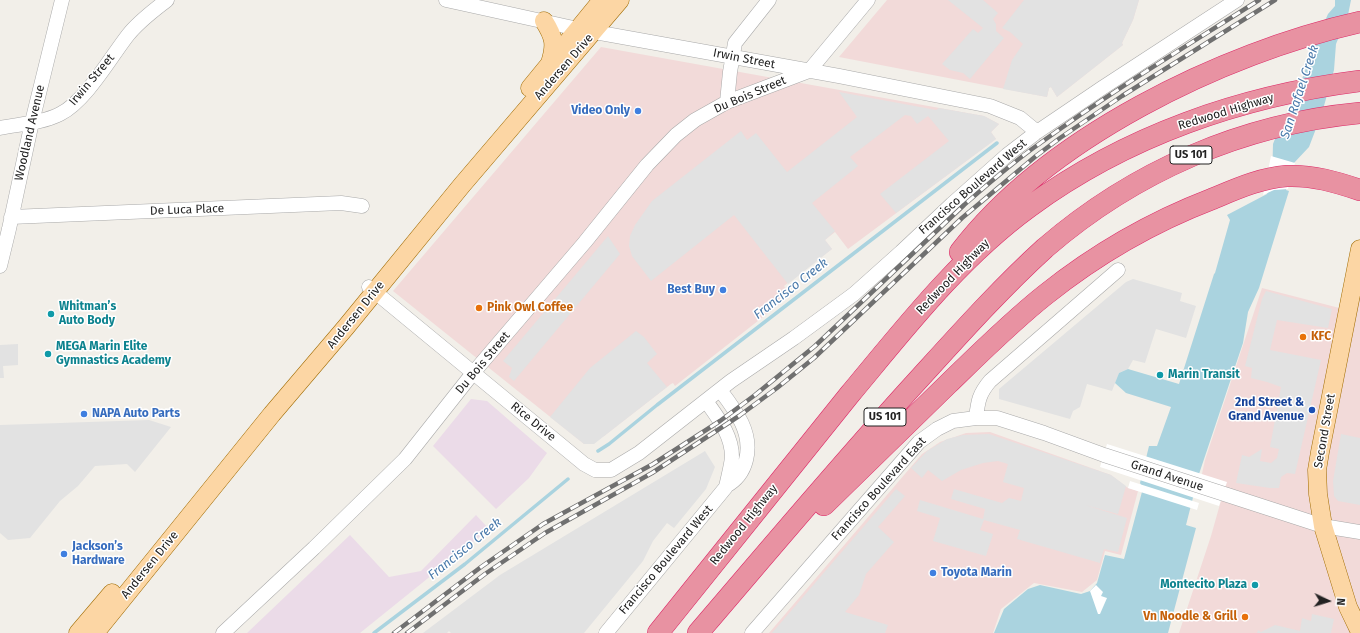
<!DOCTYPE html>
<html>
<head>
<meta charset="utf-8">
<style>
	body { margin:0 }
	#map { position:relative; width:1360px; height:633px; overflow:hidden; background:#f2efe9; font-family:"Fira Sans",sans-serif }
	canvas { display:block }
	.north { position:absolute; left:1308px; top:581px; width:40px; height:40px; -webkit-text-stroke:3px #fff; paint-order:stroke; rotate:94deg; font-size:11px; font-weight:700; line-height:16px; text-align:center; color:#222 }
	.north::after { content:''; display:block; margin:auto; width:14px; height:18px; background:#222; clip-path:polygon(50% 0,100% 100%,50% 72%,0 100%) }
</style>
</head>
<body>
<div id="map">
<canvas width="1360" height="633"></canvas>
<div class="north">N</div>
</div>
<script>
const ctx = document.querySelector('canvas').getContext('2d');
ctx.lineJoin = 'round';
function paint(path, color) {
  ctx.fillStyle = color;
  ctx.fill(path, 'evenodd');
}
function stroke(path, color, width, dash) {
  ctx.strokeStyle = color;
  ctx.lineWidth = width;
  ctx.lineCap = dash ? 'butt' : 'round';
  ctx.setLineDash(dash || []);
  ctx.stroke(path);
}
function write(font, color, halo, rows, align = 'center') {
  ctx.font = font + ' "Fira Sans",sans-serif';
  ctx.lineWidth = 3;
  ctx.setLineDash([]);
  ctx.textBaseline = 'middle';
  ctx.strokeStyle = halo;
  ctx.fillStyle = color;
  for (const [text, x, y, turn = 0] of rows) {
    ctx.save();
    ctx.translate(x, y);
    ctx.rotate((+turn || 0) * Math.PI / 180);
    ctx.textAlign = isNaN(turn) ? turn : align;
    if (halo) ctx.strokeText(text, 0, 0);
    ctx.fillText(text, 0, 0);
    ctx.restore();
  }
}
const commercial = new Path2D(`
	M887 0H1139L1133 20 1122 43 1123 45 1057 97 1051 87 1049 88 1047 97 839 57Z
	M601 47 984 116 999 124 991 132 996 139 848 249 835 232 825 240 832 249 784 286 791 295 675 386 673 383 671 384 604 436 584 444 393 291Z
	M1360 265V633H1179L1211 536 1222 497 1200 483 1205 460 1262 288 1351 311Z
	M990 432 1111 475 1128 488 1138 491 1121 555 1105 551 1097 580 1082 592 1034 583 1001 609 993 633H769L922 454 940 442 966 433Z`);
const industrial = new Path2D(`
	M471 399 487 401 547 453 529 478 496 509 433 446Z
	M476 515 489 529 360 633H247L350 535 389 577 421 571Z`);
const parking = new Path2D(`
	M948 0H983L998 13 993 19 996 24V31L1004 38 970 79 963 73 950 70 942 64 973 29 978 33 983 28Z
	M1024 0H1139L1133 20 1122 43 1123 45 1057 97 1051 87 1049 88 1047 97 1003 89 1012 60 1023 44 1010 32 1002 28Z
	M839 92 936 110 939 108 984 116 999 124 991 132 996 139 896 213 880 194 949 141 928 116 917 124 911 116 905 115 850 157 858 166 812 203 835 231 825 240 832 249 788 284 734 215 651 281 632 256 629 246 630 236 635 225 652 201 741 131 747 140 756 133 787 172 857 117Z
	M608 236 620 254 514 381 509 377 512 368 503 361Z
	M1133 279 1182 293 1180 301 1196 306 1186 338 1156 329 1145 363 1133 360 1128 369 1119 373 1112 391 1087 384 1080 407 1073 411 1070 419 999 399V389L1126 282Z
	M1266 291 1332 309 1328 328 1277 320 1270 350 1321 360 1295 474 1287 473 1281 477 1279 488H1270L1236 483 1242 455 1249 457 1262 449 1260 461 1271 463 1277 458 1279 449 1270 447 1281 387 1267 382 1251 378 1252 368 1245 366 1262 299Z
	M636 331 644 337 657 354 647 363 667 387 594 444H584L550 417 590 368Z
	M18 344V365L3 366 4 378H0V345Z
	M149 420 171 427 135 472 127 464 95 466 78 486 60 501 30 538 8 540 0 533V425Z
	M989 434 1111 475 1126 486 1118 514 1085 505 1127 518 1118 552 1104 549 1100 563 1017 539 1020 530 984 520 980 530 993 534 986 556 933 541 940 518 917 511 920 500 983 519 985 509 951 499 954 489 1002 503 1009 498 1021 501 1024 488 1003 482 1008 464 998 461 983 463 961 470 942 481 928 470 922 478 911 468 927 451 947 439 963 435Z
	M1341 434 1360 438V505L1338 501 1334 496 1333 481Z
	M705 451 715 467 706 489 674 528 667 523 653 541 643 561 584 633H451L449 631 447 633H423L500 575Z
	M896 489 905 496 878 527 894 542 866 574 859 595 845 612 888 625 885 633H772Z
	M1312 614 1334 619 1331 633H1257L1258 630 1261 632 1275 625 1300 631 1302 618 1311 621Z`);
const water = new Path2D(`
	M1335 0H1351L1348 15 1336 44 1334 70 1322 113 1309 147 1293 164 1286 190 1289 191 1259 288 1248 312 1243 343 1199 474 1186 525 1196 528 1168 633H994L1004 609 1028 589 1040 585 1081 594 1090 591 1097 583 1105 555 1124 559 1143 488 1140 483 1149 446H1157L1171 407 1126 393 1115 383 1119 373 1128 369 1179 384 1214 274 1215 273 1230 220 1227 215 1267 194 1272 182 1273 144 1282 121 1289 112 1295 98 1316 41 1328 14 1335 6Z`);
const pier = new Path2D(`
	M1271 156 1295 163 1288 189 1274 190 1263 195Z
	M1107 444 1227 482 1219 506 1100 467Z
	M1130 481 1199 503 1197 510 1128 488Z
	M1096 585 1103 592 1101 596 1107 598 1100 614H1098L1090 591Z`);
const stream = new Path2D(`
	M598 451 609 444 657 405 997 143
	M374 633 465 564 568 479`);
const minor = new Path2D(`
	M446 0 578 29 839 76 990 106 1020 118 1037 132
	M727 102 730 72 735 43 769 0
	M0 128C20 124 42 123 60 114 86 101 110 58 128 35 139 21 153 11 167 0
	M11 217 341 203 362 206
	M0 266 9 229 32 122 62 0
	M369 287 584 464 595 470H611L639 453 731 381 794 338 854 294 901 252 952 204 1007 155 1037 132 1102 88 1237 0
	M720 390C736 411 753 433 746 460 743 472 737 480 726 486
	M976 418C978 401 979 394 990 381L1118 270
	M223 633 314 548 405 459 473 373 585 242 647 165 676 135 695 120 727 102 809 71 868 0
	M606 633 726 487C728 477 731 467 732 457 732 435 718 418 706 401
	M752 633 919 442 937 429 953 421 976 418H997L1044 433 1104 455 1323 526 1360 532`);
const major = new Path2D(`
	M544 21C554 37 556 44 550 63
	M530 88 602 0
	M1360 249 1320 452 1317 470 1318 494 1323 526 1348 607 1360 632
	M78 633 112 593
	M95 633 272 414 346 327 462 185 620 0`);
const highway = new Path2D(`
	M960 252C1047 138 1222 53 1360 22
	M824 505C866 464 907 424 948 384 980 353 1011 322 1045 295 1095 255 1152 222 1212 199 1236 189 1260 178 1287 176 1313 175 1336 182 1360 190
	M658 633C722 553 786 474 850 394 905 328 959 258 1029 207 1126 136 1241 96 1360 81
	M698 633C771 548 843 462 918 380 959 335 1000 289 1045 248 1134 171 1243 124 1360 113`);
const rail = new Path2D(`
	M394 633 481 567 543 524 653 464 720 421 755 395 815 346 964 205C988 184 1013 162 1039 144 1110 92 1185 47 1259 0
	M407 633 485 574 545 533 652 473 739 416 777 388 814 358 962 218 1036 156 1060 138 1122 96 1275 0`);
const markers = [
	[638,111,4,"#3f7fe0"],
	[723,290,4,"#3f7fe0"],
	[479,308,4,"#e8710a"],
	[51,314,4,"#0f9aa8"],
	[1303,337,4,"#e8710a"],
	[48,354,4,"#0f9aa8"],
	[1160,375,4,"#0f9aa8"],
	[1312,410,4,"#1a4fb4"],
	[84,414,4,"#3f7fe0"],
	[64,554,4,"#3f7fe0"],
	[933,573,4,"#3f7fe0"],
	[1255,585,4,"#0f9aa8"],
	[1245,617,4,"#e8710a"]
];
const shields = [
	[1191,155,42],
	[885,417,42]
];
const shieldNames = [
	["US 101",1191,155],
	["US 101",885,417]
];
const streetNames = [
	["Irwin Street",744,59,11],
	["Andersen Drive",564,67,-49],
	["Irwin Street",92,80,-50],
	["Du Bois Street",750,95,-23],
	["Redwood Highway",1226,112,-17],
	["Woodland Avenue",30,133,-77],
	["Francisco Boulevard West",973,187,-41],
	["De Luca Place",187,210,-2],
	["Redwood Highway",953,277,-46],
	["Andersen Drive",356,315,-51],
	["Du Bois Street",483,363,-50],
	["Rice Drive",533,422,39],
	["Second Street",1325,431,-80],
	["Grand Avenue",1167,476,18],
	["Francisco Boulevard East",879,489,-48],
	["Redwood Highway",744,525,-51],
	["Francisco Boulevard West",666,560,-50],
	["Andersen Drive",150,565,-51]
];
const shopNames = [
	["Video Only",630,111,"right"],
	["Best Buy",715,290,"right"],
	["NAPA Auto Parts",92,414],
	["Jackson’s",72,547],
	["Hardware",72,561],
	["Toyota Marin",941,573]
];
const cultureNames = [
	["Whitman’s",59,307],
	["Auto Body",59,321],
	["MEGA Marin Elite",56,347],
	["Gymnastics Academy",56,361],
	["Marin Transit",1168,375],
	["Montecito Plaza",1247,585,"right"]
];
const foodNames = [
	["Pink Owl Coffee",487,308],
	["KFC",1311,337],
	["Vn Noodle & Grill",1237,617,"right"]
];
const transitNames = [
	["2nd Street &",1304,403],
	["Grand Avenue",1304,417]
];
const waterNames = [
	["San Rafael Creek",1300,92,-72],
	["Francisco Creek",791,289,-38],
	["Francisco Creek",465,549,-39]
];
paint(commercial, '#f2dad9');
paint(industrial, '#ebdbe8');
paint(parking, '#e2e2e2');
paint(water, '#aad3df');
paint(pier, '#fff');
stroke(stream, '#aad3df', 3.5);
stroke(minor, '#a9a9a9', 15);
stroke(major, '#a06b00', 19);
stroke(highway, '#dc2a67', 22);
stroke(minor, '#fff', 14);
stroke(major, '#fcd6a4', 18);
stroke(highway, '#e892a2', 21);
stroke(rail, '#707070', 4.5);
stroke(rail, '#fff', 3, [9]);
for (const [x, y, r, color] of markers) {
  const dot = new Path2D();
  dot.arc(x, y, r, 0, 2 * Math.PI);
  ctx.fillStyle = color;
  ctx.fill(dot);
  stroke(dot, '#fff', 1.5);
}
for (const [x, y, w] of shields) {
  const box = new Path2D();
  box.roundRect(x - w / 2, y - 9, w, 18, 3);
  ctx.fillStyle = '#fff';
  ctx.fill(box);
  stroke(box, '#222', 1);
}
write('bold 11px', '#222', null, shieldNames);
write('12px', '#222', '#fff', streetNames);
write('bold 12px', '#366cbe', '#fff', shopNames, 'left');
write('bold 12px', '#0d838f', '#fff', cultureNames, 'left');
write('bold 12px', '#c56008', '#fff', foodNames, 'left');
write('bold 12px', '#164399', '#fff', transitNames, 'right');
write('italic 13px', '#4a7aab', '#fff', waterNames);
</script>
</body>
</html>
